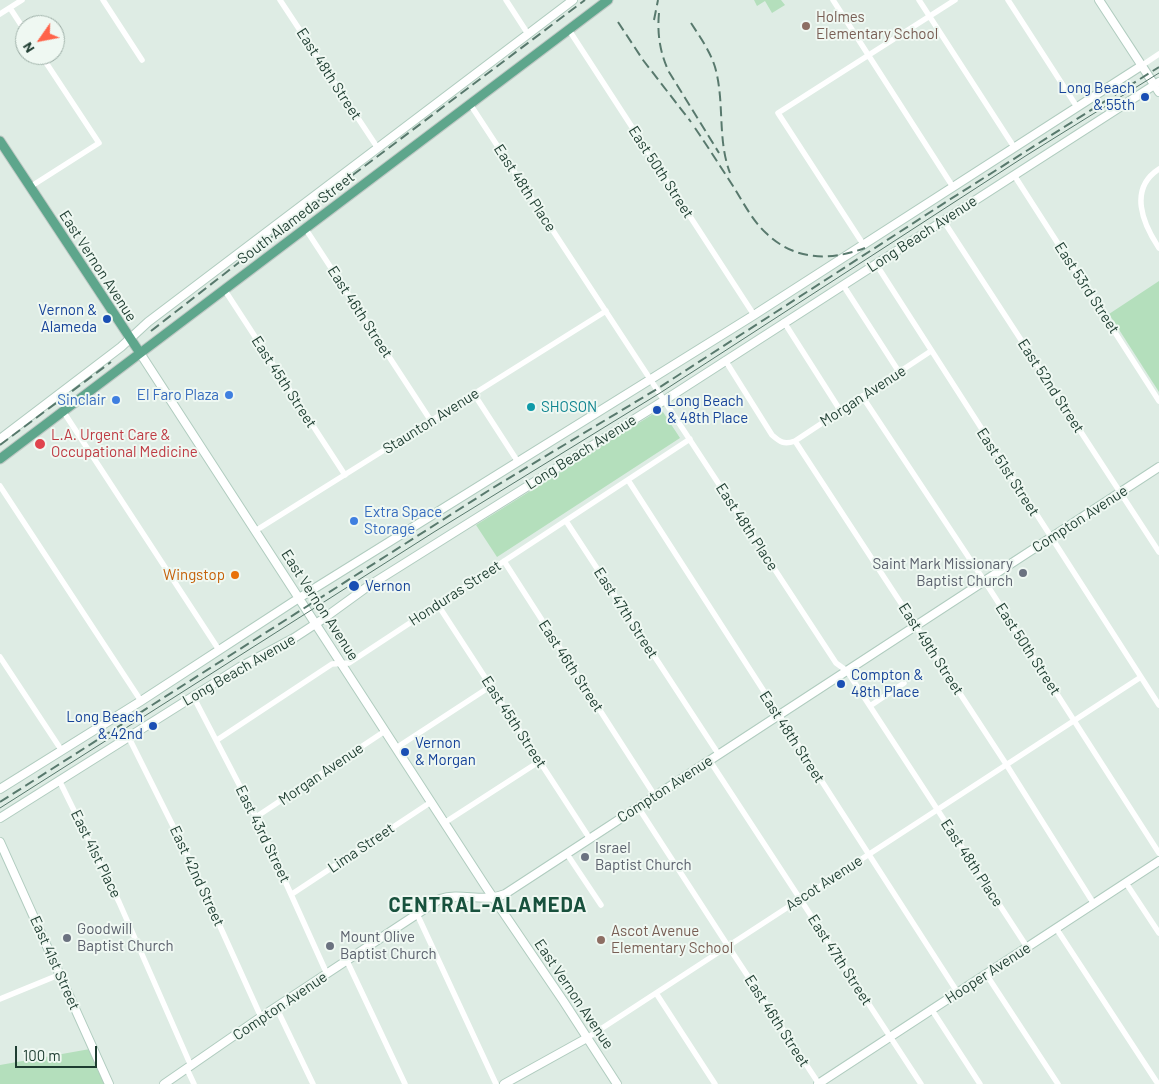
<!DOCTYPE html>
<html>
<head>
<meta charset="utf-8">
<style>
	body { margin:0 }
	#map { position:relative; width:1159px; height:1084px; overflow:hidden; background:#deece4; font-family:Barlow,sans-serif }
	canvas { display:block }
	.north { position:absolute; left:15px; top:15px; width:50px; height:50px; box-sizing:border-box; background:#eff8f2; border:1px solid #9bada5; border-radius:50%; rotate:237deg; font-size:14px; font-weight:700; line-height:20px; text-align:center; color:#1e3d31 }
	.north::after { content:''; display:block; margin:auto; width:18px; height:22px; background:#ff6349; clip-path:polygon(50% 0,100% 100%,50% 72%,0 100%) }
	.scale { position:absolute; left:15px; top:1046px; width:82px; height:22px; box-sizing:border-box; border:2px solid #1e3d31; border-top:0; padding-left:6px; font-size:15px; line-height:18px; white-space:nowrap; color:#1e3d31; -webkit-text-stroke:4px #eff8f2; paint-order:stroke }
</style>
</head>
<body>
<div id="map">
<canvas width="1159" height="1084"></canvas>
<div class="north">N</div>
<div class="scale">100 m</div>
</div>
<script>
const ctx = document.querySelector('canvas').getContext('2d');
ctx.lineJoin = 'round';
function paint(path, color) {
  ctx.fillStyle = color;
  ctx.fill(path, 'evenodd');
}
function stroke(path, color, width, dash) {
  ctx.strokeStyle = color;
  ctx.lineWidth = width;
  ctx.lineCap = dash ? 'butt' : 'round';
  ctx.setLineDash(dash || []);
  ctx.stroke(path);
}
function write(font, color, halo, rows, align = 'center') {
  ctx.font = font + ' Barlow,sans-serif';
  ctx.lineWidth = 4;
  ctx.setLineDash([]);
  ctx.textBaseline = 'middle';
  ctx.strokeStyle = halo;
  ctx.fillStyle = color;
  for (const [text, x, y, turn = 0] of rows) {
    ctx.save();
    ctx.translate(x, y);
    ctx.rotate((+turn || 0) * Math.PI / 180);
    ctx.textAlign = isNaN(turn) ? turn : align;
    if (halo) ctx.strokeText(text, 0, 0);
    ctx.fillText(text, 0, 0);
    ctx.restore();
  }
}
const green = new Path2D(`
	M754 0H781L785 5 772 13 765 1 757 6Z
	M1159 281V392L1109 314Z
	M661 409 680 438 497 557 476 525Z
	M90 1049 105 1084H0V1065Z`);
const street = new Path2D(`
	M103 0 142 60
	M280 0 377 147
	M506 0 528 34
	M833 0 953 187
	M919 0 1014 147
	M1008 0 1077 107
	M10 8 25 31
	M0 14 22 0
	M569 30 754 315
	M1141 66 1159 54
	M470 104 836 663 847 671 1027 947
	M1159 169C1128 189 1143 224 1159 248
	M1014 175 1159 401
	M30 187 99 143 41 55
	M943 220 1159 552
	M305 228 431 421
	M863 244 778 113 955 0
	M876 264 1159 705
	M843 285 899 372
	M224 289 345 475
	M784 322 840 410
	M725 360 772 435C780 442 784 445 795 441L1006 764 1094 904
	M474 394 518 462
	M862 396 989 588 1159 853
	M63 411 219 650
	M795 441 931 351
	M628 480 958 993
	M0 486 141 701
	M566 521 719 755
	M255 531 606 311
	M504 561 655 796
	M438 605 590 839
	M0 657 62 751
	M193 696 256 817 327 974
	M870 706 904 683
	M128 736 190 860 261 1017
	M217 740 332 664 349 663 690 439
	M396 748 491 686
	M710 761 921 1084
	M59 780 119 902 191 1066
	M638 807 728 946 819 1084
	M256 817 385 731
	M444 823 540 761
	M567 854 601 905
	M1126 883 1159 933
	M292 894 431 802
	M417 914 496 1084
	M1056 928 1158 1084
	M347 961 405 1084
	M986 974 1058 1084
	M656 993 715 1084
	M0 999 61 974
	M276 1007 313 1084
	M932 1010 980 1084
	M587 1038 1141 677
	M187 1069 194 1084`);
const secondary = new Path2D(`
	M1099 0 1159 92
	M140 353 486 887 564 1002 617 1084
	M0 439 121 347 148 322 573 0
	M0 789 141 701 299 598 754 315 1141 66
	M0 818 240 667 294 638 323 619 367 587 657 405 1159 82
	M0 842 109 1084
	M164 1084 261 1017 440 899C460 892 485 903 505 894L1159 467
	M504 1084 587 1038
	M818 1084 1159 861`);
const primary = new Path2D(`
	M0 141 140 353
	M0 459 608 0`);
const tram = new Path2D(`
	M0 808 434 532 660 393 1027 155 1159 73`);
const rail = new Path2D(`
	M659 13C657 34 660 53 669 72L719 153
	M654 20 658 0
	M618 22 643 60 691 122
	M691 23C700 37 710 51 715 67 725 102 717 139 730 173
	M695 128C708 147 720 166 733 186 743 202 752 220 766 233 795 261 830 261 865 248
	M151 331 305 211 585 0
	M0 445 111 362
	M0 802 491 489 657 389 949 200 1159 67`);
const markers = [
	[806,26,5,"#8d6e63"],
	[1145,97,5,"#1a4fb4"],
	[107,319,5,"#1a4fb4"],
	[229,395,5,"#3f7fe0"],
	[116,400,5,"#3f7fe0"],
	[531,407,5,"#0f9aa8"],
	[657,410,5,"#1a4fb4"],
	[40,444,6,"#e0444e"],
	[354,521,5,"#3f7fe0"],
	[1023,573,5,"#6b7280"],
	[235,575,5,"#e8710a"],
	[354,586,6,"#1a4fb4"],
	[841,684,5,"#1a4fb4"],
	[153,726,5,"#1a4fb4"],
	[405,752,5,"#1a4fb4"],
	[585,857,5,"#6b7280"],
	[67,938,5,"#6b7280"],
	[601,940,5,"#8d6e63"],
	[330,946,5,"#6b7280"]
];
const educationNames = [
	["Holmes",816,17],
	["Elementary School",816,34],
	["Ascot Avenue",611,931],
	["Elementary School",611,948]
];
const streetNames = [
	["East 48th Street",329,74,57],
	["East 50th Street",661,172,57],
	["East 48th Place",525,188,57],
	["South Alameda Street",296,218,-37],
	["Long Beach Avenue",922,234,-33],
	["East Vernon Avenue",98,266,57],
	["East 53rd Street",1087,288,57],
	["East 46th Street",360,312,57],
	["East 45th Street",284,382,57],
	["East 52nd Street",1051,386,57],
	["Morgan Avenue",863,396,-33],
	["Staunton Avenue",431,421,-32],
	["Long Beach Avenue",581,452,-32],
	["East 51st Street",1008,472,57],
	["Compton Avenue",1080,519,-33],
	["East 48th Place",747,527,57],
	["Honduras Street",455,593,-33],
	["East Vernon Avenue",320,605,57],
	["East 47th Street",626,613,57],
	["East 49th Street",931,649,57],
	["East 50th Street",1028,649,57],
	["East 46th Street",571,666,57],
	["Long Beach Avenue",239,670,-30],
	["East 45th Street",514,722,57],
	["East 48th Street",792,737,57],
	["Morgan Avenue",321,774,-34],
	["Compton Avenue",665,789,-33],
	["East 43rd Street",263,834,64],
	["Lima Street",361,848,-34],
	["East 41st Place",96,854,64],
	["East 48th Place",972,863,57],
	["East 42nd Street",197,876,65],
	["Ascot Avenue",824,883,-33],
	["East 47th Street",840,960,57],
	["East 41st Street",55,963,66],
	["Hooper Avenue",988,973,-33],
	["East Vernon Avenue",574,994,56],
	["Compton Avenue",280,1006,-34],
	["East 46th Street",777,1021,57]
];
const transitNames = [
	["Long Beach",1135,88,"right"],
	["& 55th",1135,105,"right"],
	["Vernon &",97,310,"right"],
	["Alameda",97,327,"right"],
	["Long Beach",667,401],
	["& 48th Place",667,418],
	["Vernon",365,586],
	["Compton &",851,675],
	["48th Place",851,692],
	["Long Beach",143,717,"right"],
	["& 42nd",143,734,"right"],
	["Vernon",415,743],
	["& Morgan",415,760]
];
const shopNames = [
	["El Faro Plaza",219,395],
	["Sinclair",106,400],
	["Extra Space",364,512,"left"],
	["Storage",364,529,"left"]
];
const cultureNames = [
	["SHOSON",541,407]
];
const healthNames = [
	["L.A. Urgent Care &",51,435],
	["Occupational Medicine",51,452]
];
const worshipNames = [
	["Saint Mark Missionary",1013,564,"right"],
	["Baptist Church",1013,581,"right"],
	["Israel",595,848],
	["Baptist Church",595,865],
	["Goodwill",77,929],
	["Baptist Church",77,946],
	["Mount Olive",340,937],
	["Baptist Church",340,954]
];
const foodNames = [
	["Wingstop",225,575]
];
const districtNames = [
	["CENTRAL-ALAMEDA",488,905]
];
paint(green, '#b4dfbc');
stroke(secondary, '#b0ccbf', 10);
stroke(primary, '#c0c9c5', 11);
stroke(street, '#fff', 5.5);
stroke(secondary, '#fff', 8);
stroke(primary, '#5ea68c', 9);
stroke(tram, '#58796d', 1);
stroke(rail, '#58796d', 2, [10, 5]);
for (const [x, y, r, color] of markers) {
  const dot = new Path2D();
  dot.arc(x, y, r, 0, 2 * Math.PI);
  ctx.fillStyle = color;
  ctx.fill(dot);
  stroke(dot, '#eff8f2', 2);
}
write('15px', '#785e54', '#eff8f2', educationNames, 'left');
write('15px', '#1e3d31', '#eff8f2', streetNames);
write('15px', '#164399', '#eff8f2', transitNames, 'left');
write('15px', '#366cbe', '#eff8f2', shopNames, 'right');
write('15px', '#0d838f', '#eff8f2', cultureNames, 'left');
write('15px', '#be3a42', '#eff8f2', healthNames, 'left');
write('15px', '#5b616d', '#eff8f2', worshipNames, 'left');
write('15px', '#c56008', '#eff8f2', foodNames, 'right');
ctx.letterSpacing = '1px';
write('bold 20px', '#18513d', '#eff8f2', districtNames);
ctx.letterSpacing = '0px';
</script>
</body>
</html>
